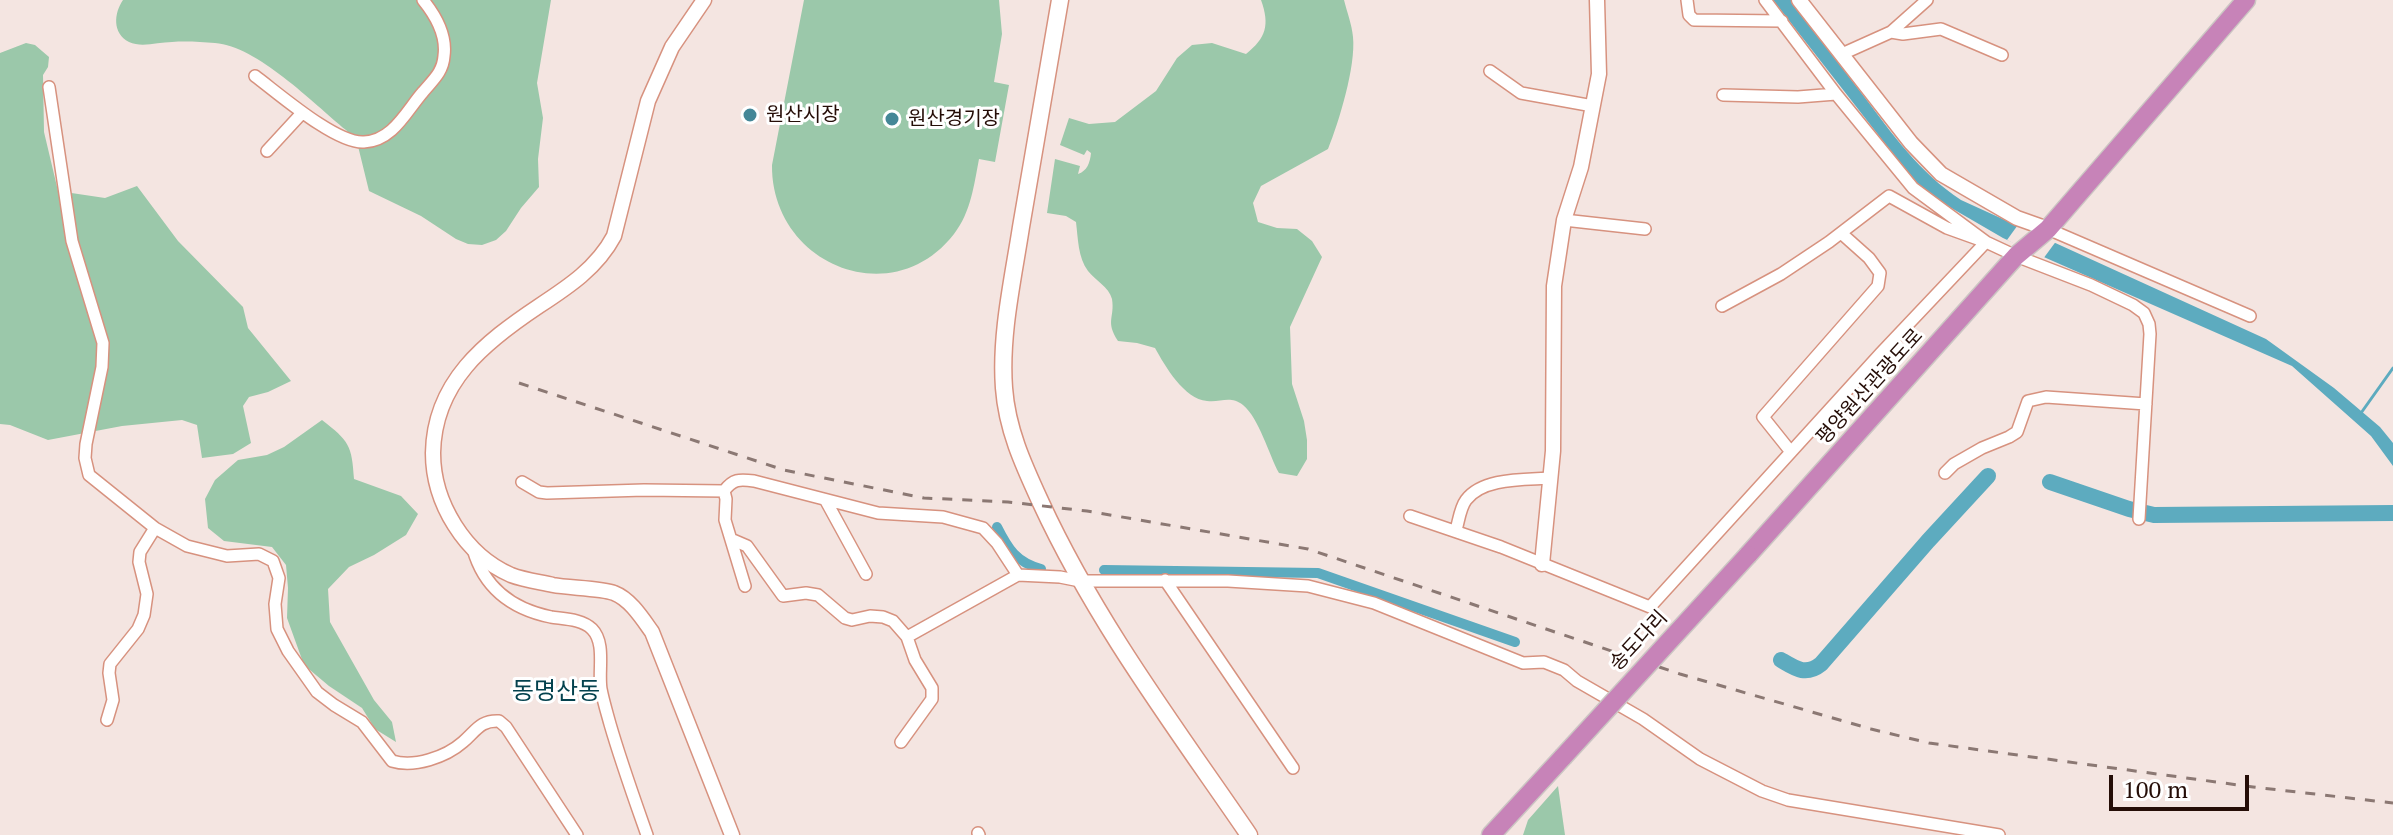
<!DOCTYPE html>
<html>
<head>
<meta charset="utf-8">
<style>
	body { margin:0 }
	#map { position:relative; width:2393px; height:835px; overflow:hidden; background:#f4e5e1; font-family:"PT Serif",serif }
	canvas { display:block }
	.scale { position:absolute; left:2109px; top:775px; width:140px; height:36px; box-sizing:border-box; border:4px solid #250d07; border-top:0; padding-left:10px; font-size:24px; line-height:28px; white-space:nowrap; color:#250d07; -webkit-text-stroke:6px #fff; paint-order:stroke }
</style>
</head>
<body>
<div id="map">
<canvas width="2393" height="835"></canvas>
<div class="scale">100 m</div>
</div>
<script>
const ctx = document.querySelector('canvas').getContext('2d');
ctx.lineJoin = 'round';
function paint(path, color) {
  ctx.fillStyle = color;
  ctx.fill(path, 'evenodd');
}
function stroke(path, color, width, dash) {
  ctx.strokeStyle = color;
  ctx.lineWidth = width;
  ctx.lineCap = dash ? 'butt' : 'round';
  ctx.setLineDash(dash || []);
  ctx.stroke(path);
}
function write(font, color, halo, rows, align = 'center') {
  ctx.font = font + ' "PT Serif","Noto Sans KR",serif';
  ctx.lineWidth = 6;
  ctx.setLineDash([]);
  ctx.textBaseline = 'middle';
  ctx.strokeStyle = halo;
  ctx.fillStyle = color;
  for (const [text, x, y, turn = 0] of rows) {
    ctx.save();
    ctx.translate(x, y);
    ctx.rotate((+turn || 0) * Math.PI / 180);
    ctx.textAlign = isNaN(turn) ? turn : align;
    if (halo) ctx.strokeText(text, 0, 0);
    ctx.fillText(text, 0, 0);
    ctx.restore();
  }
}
const green = new Path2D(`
	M123 0H551L537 83 543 118 538 159 539 187 521 208 506 231 496 240 482 245 468 244 456 239 421 216 369 191 357 142 346 130C313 103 257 46 215 43 201 42 186 41 172 42 158 42 142 48 129 42 112 33 114 13 123 0Z
	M804 0H999L1002 34 994 82 1009 85 995 162 979 159C974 185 971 212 954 234 892 314 771 264 772 165Z
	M1261 0H1344C1347 12 1352 25 1353 37 1356 66 1339 122 1328 149L1261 186 1253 203 1258 222 1277 228 1297 229 1312 241 1322 257 1290 327 1292 384 1304 421 1307 440V459L1297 476 1279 473C1269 455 1259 418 1243 405 1230 395 1220 403 1207 401 1184 399 1165 366 1155 348L1137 343 1118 341C1105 321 1115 318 1112 299 1109 287 1095 280 1088 271 1078 258 1078 238 1076 222L1066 216 1047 213 1055 159 1080 166 1078 174C1087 171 1090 163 1091 153L1087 150 1084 155 1060 145 1069 118 1089 124 1115 122 1156 91 1177 58 1192 45 1212 43 1246 54C1266 38 1270 25 1261 0Z
	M26 43 35 45 49 57 48 67 43 75 44 132 58 191 105 198 137 186 178 241 243 307 248 328 291 381 268 392 249 397 243 406 251 443 233 454 202 458 197 425 182 420 122 426 48 440 10 425 0 424V53Z
	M322 420C349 441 352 445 354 479L401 496 418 514 406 535 374 555 349 567 328 589 330 622 374 700 392 722 396 742 375 729 362 708 329 686 304 665 287 618 288 588 286 565 272 547 224 541 208 528 205 499 215 480 238 460 267 455 284 447Z
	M1558 786 1565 835H1523L1528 820Z`);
const water = new Path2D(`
	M1773 0H1791C1815 32 1839 64 1863 95 1892 134 1920 173 1961 200L2266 339 2334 388 2380 427 2393 443V466L2371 436 2292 366 2046 258 2003 238 1922 191Z`);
const pier = new Path2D(`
	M2020 222 2057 240 2043 259 2007 240Z`);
const stream = new Path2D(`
	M2361 413 2393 368`);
const canal = new Path2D(`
	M997 527C1008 549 1016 562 1041 569
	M1104 570 1318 573 1515 642`);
const river = new Path2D(`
	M2050 482 2129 509 2154 515 2393 513
	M1781 660C1796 669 1806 676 1821 664L1928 541 1988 476`);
const minor = new Path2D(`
	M1687 0 1689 15 1694 20 1782 21
	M1765 0 1836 94 1913 188 1986 242 2016 256 2091 285 2133 305 2144 313 2149 324 2150 334 2139 519
	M1891 32 1903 34 1941 29 2002 55
	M1842 54 1891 32 1927 0
	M1490 71 1521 93 1593 106
	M255 76C278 93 336 144 364 142 393 141 407 110 423 92 433 80 443 72 444 56 447 35 436 16 423 0
	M49 87 72 241 103 343 102 367 86 444 85 458 89 475 155 528 187 546 227 556 259 554 273 561 279 578 275 604 277 629 288 651 317 692 334 705 362 722 392 761C414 768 446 757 463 742 476 731 480 720 499 721L506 727 577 835
	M1723 95 1798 97 1836 94
	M267 151 302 113
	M1564 220 1645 229
	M2048 229 2250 316
	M1791 452 1763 417 1878 286 1880 273 1869 258 1841 233
	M1945 473 1954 464 1982 448 2009 437 2017 432 2028 401 2046 397 2146 404
	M522 482 539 492 547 493 644 490 724 491
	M826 501 866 574
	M1410 516 1501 547 1650 607 1881 353 1986 242 1947 228 1889 196 1829 242 1781 274 1722 306
	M1456 530C1459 520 1460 508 1466 500 1483 477 1526 480 1551 478
	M733 540 747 546 783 596 806 593 818 595 845 618 852 620 870 616 883 617 893 621 907 637 915 660 932 688V699L901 742
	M473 549C484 588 512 609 551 617 564 619 582 619 592 629 606 643 598 671 601 689 603 700 607 713 610 724 621 762 634 798 647 835
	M1165 580 1293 768
	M745 586 725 520 726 499 724 491C733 479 739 479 754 481L878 513 943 517 983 528 997 543 1018 575
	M907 637 1018 575 1060 577 1080 581H1228L1308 586 1374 603 1523 663 1544 662 1564 670 1577 681 1643 719 1700 759 1762 791 1788 800 1999 835
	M107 720 113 700 109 673 110 664 138 629 144 615 147 594 139 562 140 552 155 528
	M978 833 979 835`);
const tertiary = new Path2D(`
	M704 0 672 47 648 101 614 236C597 268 568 287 539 306 485 342 434 382 433 453 433 503 465 555 511 575 524 580 540 582 553 585 568 588 602 588 614 593 630 599 642 618 652 632L732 835
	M1799 0 1911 143 1941 174 2017 218 2048 229
	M1542 564 1553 451 1554 286 1564 220 1581 167 1599 74 1597 0`);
const secondary = new Path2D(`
	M1060 0C1047 76 1034 151 1021 227 1013 279 1000 335 1004 388 1007 430 1024 466 1041 503 1096 622 1175 727 1249 835`);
const trunk = new Path2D(`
	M1748 555 2016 256 2048 229 2246 0
	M1491 835 1563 757`);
const rail = new Path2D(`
	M519 383 784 470 924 498 1008 502 1087 511 1308 549 1680 674 1871 729 1929 743 2253 787 2393 803`);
const trunkBridge = new Path2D(`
	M1563 757 1748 555`);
const markers = [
	[750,115,8,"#448797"],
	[892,119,8,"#448797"]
];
const poiNames = [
	["원산시장",766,115],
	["원산경기장",908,119]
];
const streetNames = [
	["평양원산관광도로",1870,387,-48],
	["송도다리",1639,641,-47]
];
const quarterNames = [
	["동명산동",556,692]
];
paint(green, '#9bc8aa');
paint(water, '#5dabbf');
paint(pier, '#f4e5e1');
stroke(stream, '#5dabbf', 3);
stroke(canal, '#5dabbf', 10);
stroke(river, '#5dabbf', 16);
stroke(minor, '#d7927f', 14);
stroke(tertiary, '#d7927f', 17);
stroke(secondary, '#d7927f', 19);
stroke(trunk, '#cbc5c3', 21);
stroke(minor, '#fff', 11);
stroke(tertiary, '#fff', 14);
stroke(secondary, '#fff', 16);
stroke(trunk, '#c783b8', 18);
stroke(rail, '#8b7873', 3, [10, 10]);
stroke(trunkBridge, '#cbc5c3', 21, []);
stroke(trunkBridge, '#c783b8', 18);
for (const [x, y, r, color] of markers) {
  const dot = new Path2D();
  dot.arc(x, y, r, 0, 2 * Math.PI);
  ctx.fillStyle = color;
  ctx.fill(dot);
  stroke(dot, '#fff', 3);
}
write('20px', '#250d07', '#fff', poiNames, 'left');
write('20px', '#250d07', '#fff', streetNames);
write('24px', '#04424e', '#fff', quarterNames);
</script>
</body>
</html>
